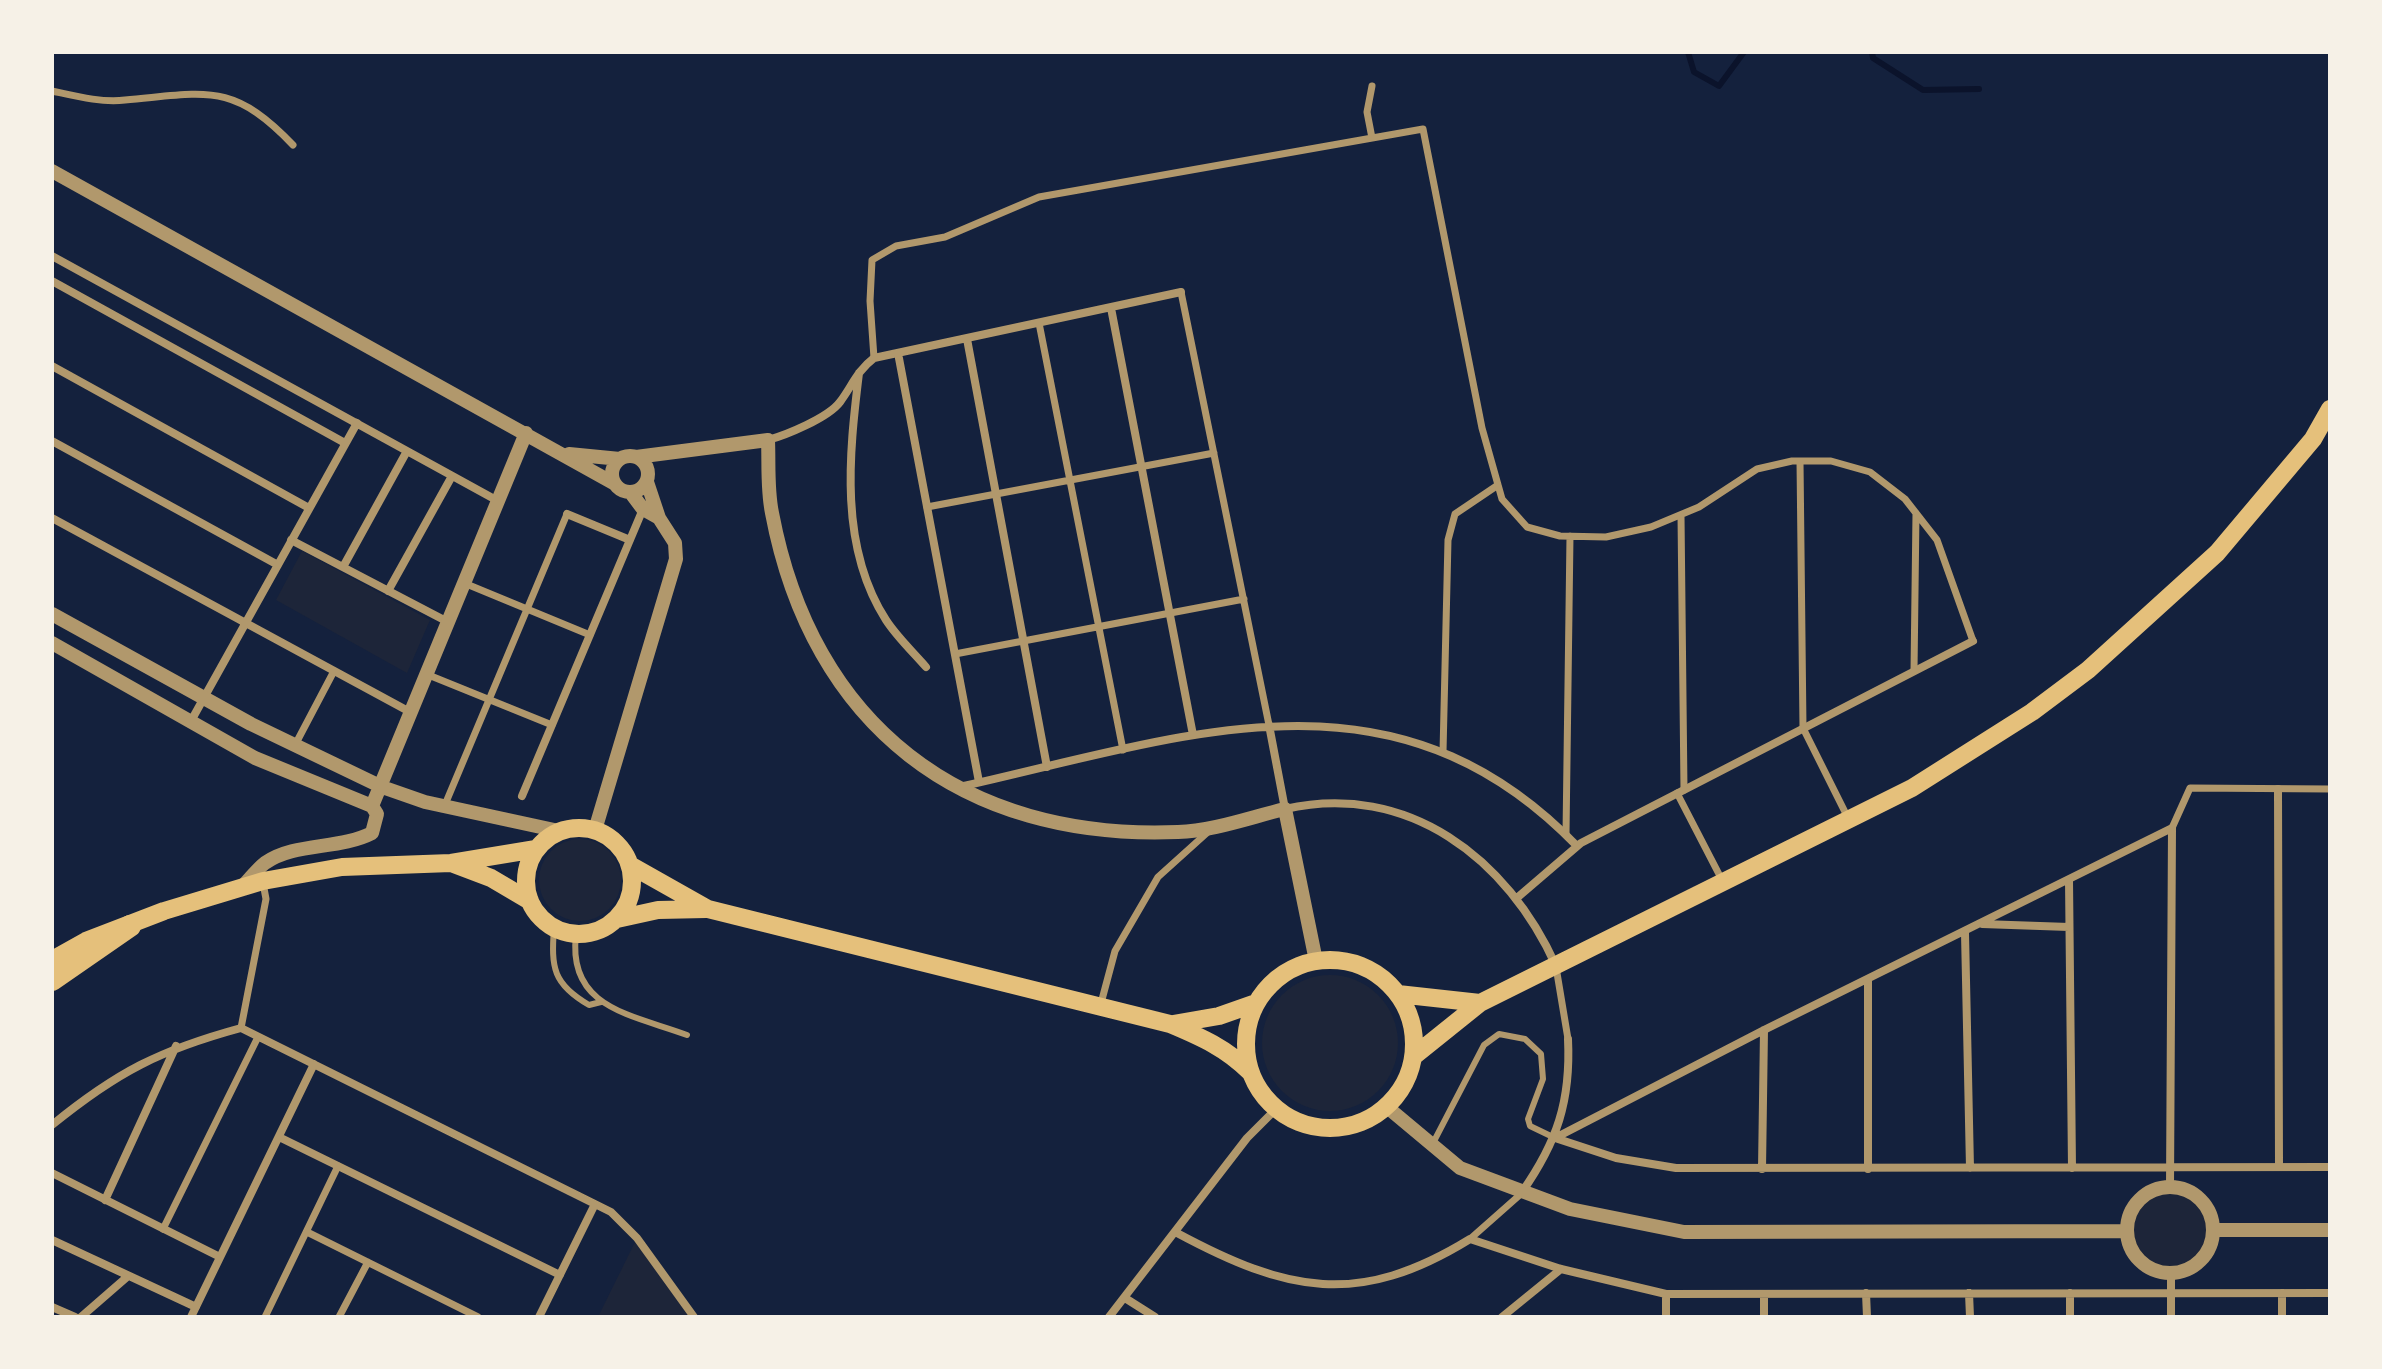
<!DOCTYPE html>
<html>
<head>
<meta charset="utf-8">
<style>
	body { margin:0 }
	#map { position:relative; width:2382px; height:1369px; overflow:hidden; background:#14213d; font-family:Karla,sans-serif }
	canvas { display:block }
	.frame { position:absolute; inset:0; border:54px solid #f6f1e7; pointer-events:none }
</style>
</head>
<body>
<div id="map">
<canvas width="2382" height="1369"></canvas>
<div class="frame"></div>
</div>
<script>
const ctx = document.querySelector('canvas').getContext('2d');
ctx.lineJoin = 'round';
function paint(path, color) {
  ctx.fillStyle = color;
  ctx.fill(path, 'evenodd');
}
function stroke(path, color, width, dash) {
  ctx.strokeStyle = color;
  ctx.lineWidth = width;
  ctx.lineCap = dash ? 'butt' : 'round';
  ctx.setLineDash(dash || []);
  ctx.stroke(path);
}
const green = new Path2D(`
	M302 551 430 620 407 673 276 600Z
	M539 880a41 41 0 1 1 82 0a41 41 0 1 1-82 0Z
	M1262 1043a68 68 0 1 1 136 0a68 68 0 1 1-136 0Z
	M2133 1230a37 37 0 1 1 74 0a37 37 0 1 1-74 0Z
	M637 1238 694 1317H598Z`);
const stream = new Path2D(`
	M1688 52 1694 72 1719 86 1744 52
	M1872 52 1873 58 1923 90 1979 89`);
const service = new Path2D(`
	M554 928C551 968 553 984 589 1005L601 1002
	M576 935C567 1009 634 1015 687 1035
	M1432 1145 1484 1045 1499 1034 1525 1039 1541 1054 1543 1079 1528 1119 1530 1126 1555 1138`);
const pedestrian = new Path2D(`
	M1372 86 1367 112 1372 138
	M52 91C75 96 102 103 125 100 206 93 232 81 293 145
	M1181 292 1269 725
	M1039 323 1123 750
	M874 358 870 301 872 260 896 246 945 237 1039 197 1423 129 1482 428 1502 499 1527 527 1560 536 1606 537 1651 527 1699 507 1757 469 1792 461H1831L1870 472 1905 499 1937 540 1973 641
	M1800 461 1803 728 1849 820
	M927 507 1214 453
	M1681 515 1684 790
	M464 583 590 635
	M955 654 1244 599
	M1914 671 1916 513
	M426 674 552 725
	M294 747 334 671
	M1443 752 1448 540 1455 514 1498 485
	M1677 793 1722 880
	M444 807 567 514
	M2172 828 2190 788 2330 789
	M1566 834 1570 536
	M1556 967 1568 1039
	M1100 1007 1115 951 1158 877 1209 831
	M241 1028 266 899 263 883
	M163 1229 258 1037
	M307 1232 478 1317
	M1470 1239 1522 1193
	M265 1317 338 1166
	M339 1317 368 1262`);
const minor = new Path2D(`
	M52 256 498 501
	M52 281 345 443
	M1111 308 1193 735
	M967 339 1047 767
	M898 353 979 782
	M52 366 309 508
	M859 373C849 455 839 547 886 620 897 637 913 652 926 667
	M768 440C786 435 828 418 840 402 852 386 857 371 874 358L1181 292
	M52 441 278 565
	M567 514 630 540
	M52 518 410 712
	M291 540 448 622
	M343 567 407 451
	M388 591 452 476
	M191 721 357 423
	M1269 725 1285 809C1408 781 1508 859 1556 966
	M959 787C1184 737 1392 655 1577 846
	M2278 789 2279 1167
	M522 796 643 509
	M2069 880 2072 1168
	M1518 897 1581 843 1973 641
	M1982 924 2069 927
	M1965 933 1970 1168
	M1868 981V1169
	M52 1125C117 1072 160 1050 241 1028L611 1212 637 1238 694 1317
	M279 1137 560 1275
	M1555 1138 1764 1030 2172 828 2170 1187
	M1555 1138 1616 1158 1676 1168 2330 1167
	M1762 1169 1764 1030
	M52 1173 220 1257
	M1522 1192C1557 1142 1571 1101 1568 1039
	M105 1200 176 1046
	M1177 1233C1287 1292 1358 1308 1470 1239L1561 1269 1666 1294 2330 1293
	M52 1240 196 1307
	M2171 1274V1317
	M1866 1293 1867 1317
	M1969 1293 1970 1317
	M2070 1293V1317
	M2282 1293V1317
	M1666 1294V1317
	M1764 1294V1317
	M1125 1298 1155 1317
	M52 1307 75 1317
	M81 1317 127 1277
	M191 1317 314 1064
	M539 1317 595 1204
	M1109 1317 1247 1138 1276 1109
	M1502 1317 1561 1269`);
const tertiary = new Path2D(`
	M52 171 615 484
	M569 454 620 459
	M612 474a18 18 0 1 1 36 0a18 18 0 1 1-36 0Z
	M636 457 768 440C769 464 767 489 772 513 812 725 962 841 1178 832 1213 831 1251 817 1285 809L1316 961
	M631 493 643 509 659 518
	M52 614 251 724 382 787 425 802 559 831
	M52 643 255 758 372 806
	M372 806 526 433
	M595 830 676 559 675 543 659 518 647 482
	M243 886C250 879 257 869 265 863 295 842 339 850 372 833L377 814 372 806
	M1387 1107 1460 1168 1570 1209 1684 1232 2127 1231
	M2127 1230a43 43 0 1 1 86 0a43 43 0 1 1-86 0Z
	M2214 1230H2330`);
const primary = new Path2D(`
	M526 881a53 53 0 1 1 106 0a53 53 0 1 1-106 0Z
	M454 864 491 878 530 901
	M630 865 708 909 1170 1024C1201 1037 1226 1048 1250 1072
	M617 919 658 910 706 909
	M52 960 86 941 164 911 263 881 342 867 451 863 536 849
	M1246 1044a84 84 0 1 1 168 0a84 84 0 1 1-168 0Z
	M1398 994 1480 1003
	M1173 1024 1219 1016 1256 1003
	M1414 1056 1480 1003 1912 788 2032 712 2088 670 2217 553 2313 439 2330 409`);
const motorway = new Path2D(`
	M52 980 130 926`);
paint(green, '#1d2539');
stroke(stream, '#0b132b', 6);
stroke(service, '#b1986c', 6);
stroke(pedestrian, '#b1986c', 7);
stroke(minor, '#b1986c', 8);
stroke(tertiary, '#b1986c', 14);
stroke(primary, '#e5c07b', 18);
stroke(motorway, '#e5c07b', 22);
</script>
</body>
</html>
